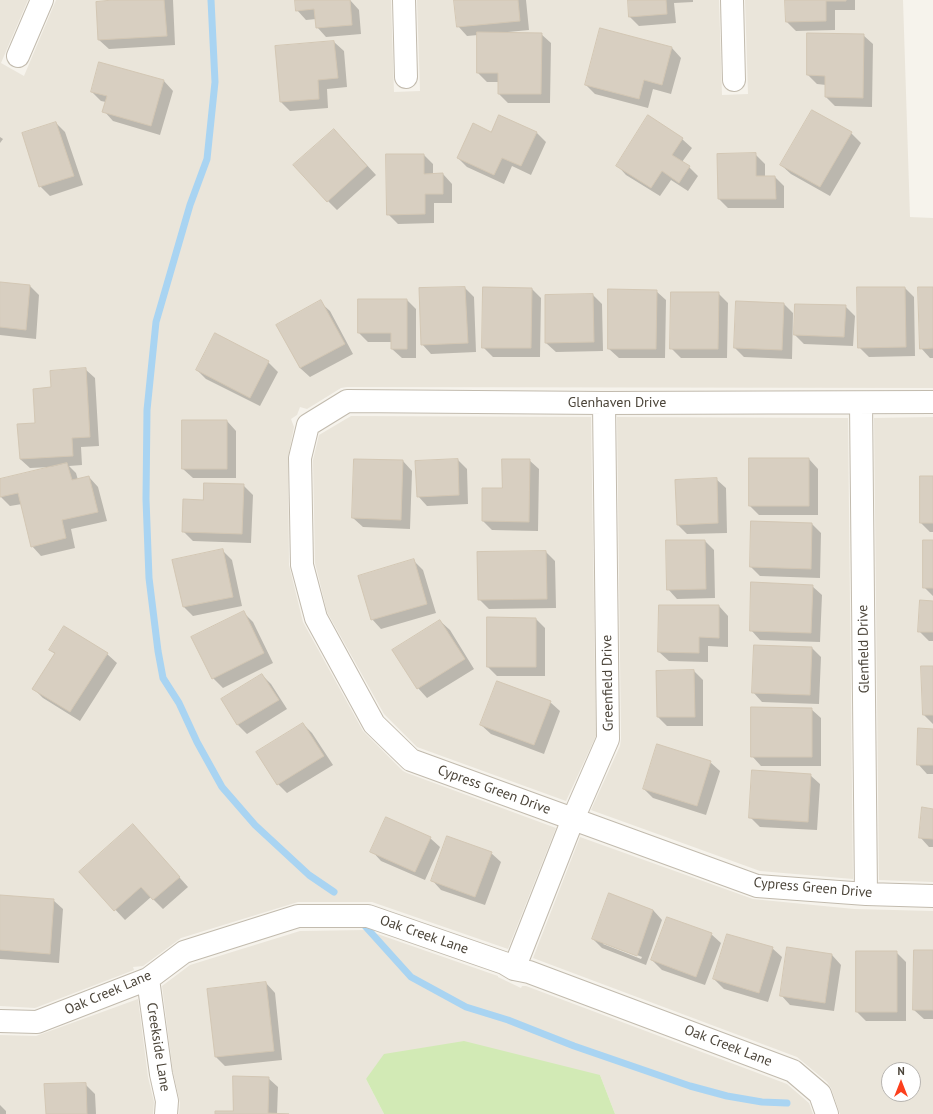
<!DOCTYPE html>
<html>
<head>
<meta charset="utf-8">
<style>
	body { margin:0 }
	#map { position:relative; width:933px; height:1114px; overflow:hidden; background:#f6f3ec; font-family:"PT Sans",sans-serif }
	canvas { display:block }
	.north { position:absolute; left:881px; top:1062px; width:40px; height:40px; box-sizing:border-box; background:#fff; border:1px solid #b7b4b0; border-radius:50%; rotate:0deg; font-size:11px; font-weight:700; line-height:16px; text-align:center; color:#4b4439 }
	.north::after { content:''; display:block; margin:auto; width:14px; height:18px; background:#fc3f1d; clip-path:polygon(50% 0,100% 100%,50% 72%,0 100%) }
</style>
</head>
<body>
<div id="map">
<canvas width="933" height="1114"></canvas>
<div class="north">N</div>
</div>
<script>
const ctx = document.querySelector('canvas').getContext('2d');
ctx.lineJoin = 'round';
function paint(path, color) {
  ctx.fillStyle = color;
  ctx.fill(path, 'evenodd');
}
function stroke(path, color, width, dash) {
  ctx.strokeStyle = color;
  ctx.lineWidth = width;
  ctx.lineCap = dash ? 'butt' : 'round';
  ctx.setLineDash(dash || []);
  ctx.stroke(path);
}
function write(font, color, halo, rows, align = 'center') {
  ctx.font = font + ' "PT Sans",sans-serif';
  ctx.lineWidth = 4;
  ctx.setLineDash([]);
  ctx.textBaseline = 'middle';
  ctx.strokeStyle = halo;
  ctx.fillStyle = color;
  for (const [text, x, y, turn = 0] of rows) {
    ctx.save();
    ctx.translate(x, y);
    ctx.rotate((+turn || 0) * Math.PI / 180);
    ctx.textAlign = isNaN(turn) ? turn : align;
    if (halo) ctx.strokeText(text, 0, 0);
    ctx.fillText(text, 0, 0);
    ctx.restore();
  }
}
const residential = new Path2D(`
	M0 0H28L1 63 24 76 56 0H391L394 92 420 91 417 0H719L722 95 748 94 745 0H903L910 217 933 218V388L347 387 341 388 307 409 300 407 297 415 291 419 294 427 288 458 289 565 303 622 363 731 403 771 407 773 556 828 508 949 372 902H298L181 938 143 966 133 967 134 970 35 1008 0 1006Z
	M351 416 591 417 596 736 566 801 417 747 384 714 327 612 315 563 313 460 319 435Z
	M617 417 848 418 853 879 760 871 591 810 620 746 621 739Z
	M933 417V882L879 880 874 418Z
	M580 837 753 899 854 909 933 911V1114H840L831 1088 827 1082 797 1057 533 958ZM889 1070H913V1094H889Z
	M366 930 498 976V977L521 988 522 986H526L787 1084 809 1103 813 1114H615L600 1075 366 1079 384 1114H179L180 1103 173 1072 162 986 190 965 300 931Z
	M138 999 148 1077 154 1102 153 1114H0V1035L36 1036Z`);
const green = new Path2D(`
	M464 1041 600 1075 615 1114H384L366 1079 384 1054Z`);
const shadow = new Path2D(`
	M114 0H173L175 45 109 49 99 40Z
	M296 0H350L359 10 361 34 326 37 317 27 316 19 306 20 297 10Z
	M455 0H526L529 30 508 32 509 34H541L551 43 550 103H508L499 94V82H487L478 73V35L467 36 458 26Z
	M629 0H693V2L674 3 676 23 639 26 629 16Z
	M786 0H855V10H835V30L796 31 787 22Z
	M863 35 873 44 872 107 835 106 826 97V85L817 84 808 75Z
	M334 42 344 51 347 87 327 89 328 108 290 111 281 102 276 47Z
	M672 48 681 58 671 94 653 89 648 108 595 94 586 85Z
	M100 63 164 81 173 91 160 135 113 121 104 111 106 102 101 101 92 92Z
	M648 117 682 139 692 148 682 162 689 167 698 176 688 191 671 180 660 196 626 175 617 165Z
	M56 123 65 132 83 185 50 196 40 186Z
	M536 132 546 142 531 175 512 166 504 184 467 167 458 158 492 133Z
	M851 133 861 143 830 196 791 174 781 165Z
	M0 137 3 139 0 143Z
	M343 139 376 175 337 210 328 201Z
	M755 154 765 164V177H775L784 186V208H728L719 199Z
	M424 155 433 164V175L443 174 452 184V203H434V223L398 224 388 214Z
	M0 283 30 286 39 295 36 339 0 335Z
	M465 288 474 297 476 352 431 354 422 344Z
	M905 288 914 297 915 356 869 357 859 347Z
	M933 288V358H930L921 348Z
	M532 289 541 298 540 357H493L483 347Z
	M609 290 656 291 666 300 665 358H619L609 349Z
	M718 293 728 303 727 358H681L671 348Z
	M593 295 602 304 603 351 556 352 546 343Z
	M359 300H407L416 309V358H402L392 349V342H368L359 333Z
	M320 302 330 311 353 354 310 377 300 368 277 325Z
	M784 304 793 313 792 359 744 357 735 348Z
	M845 306 855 316 853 346 804 344 795 335Z
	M268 362 278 372 260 406 206 379 197 370Z
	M85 369 95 378 99 446 81 447 82 465 69 466 76 473 78 480 89 477 98 487 107 521 71 529 75 548 41 556 32 546 22 504 10 506 1 497 0 480 50 468V467L30 468 20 459 52 388Z
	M227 421 236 431V478H193L183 469Z
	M809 459 818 469V515H759L750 506Z
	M458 460 467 469 468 504 427 506 418 496Z
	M529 460 539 469 538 531 492 530 483 521 503 489Z
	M403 461 412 471 410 529 363 527 353 518Z
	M921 477H933V532H930L921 523Z
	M716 479 726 488 727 533 687 534 678 525Z
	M243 485 253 495 251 543 193 541 183 531Z
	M812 524 821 533 820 578 760 576 751 567Z
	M705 541 714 550 715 598 677 599 668 589Z
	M933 541V596L924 587Z
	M222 550 232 560 242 606 193 616 184 607 174 561Z
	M546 552 555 561 556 608 489 609 479 599Z
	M414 561 423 570 436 613 381 629 372 619Z
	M812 586 822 595 820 642 760 640 751 630Z
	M933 602V641H929L919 631Z
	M660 606H719L728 616V647L708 646V662L669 661 659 652Z
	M243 612 253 622 273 663 223 688 213 678Z
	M536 619 545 628V676H497L488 667Z
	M440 621 450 630 474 669 427 698 418 688Z
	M812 648 821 657 819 704 762 702 753 692Z
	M50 650 107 654 117 663 80 721 43 698 34 689 55 654Z
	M933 667V724L924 715Z
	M694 671 703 680V726H667L658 717Z
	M262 675 271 684 287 709 247 734 238 725 222 699Z
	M550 702 560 711 544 754 491 734 481 725Z
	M811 709 821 718V766H761L752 756Z
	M303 724 312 733 333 765 287 793 278 784Z
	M933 730V774H927L918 764Z
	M710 762 720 771 706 815 653 798 644 789Z
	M810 775 820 784 817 830 760 827 750 817Z
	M933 810V847H929L920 837Z
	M142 835 188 887 163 909 151 897 125 920 80 872Z
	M430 838 440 847 425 880 381 861 372 851Z
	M491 853 501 862 485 905 441 890 432 880Z
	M610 894 653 910 662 920 646 965 602 948 593 939ZM603 942 642 957 641 959 603 944Z
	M0 896 53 900 63 909 59 963 0 959Z
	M711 934 721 943 705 985 662 970 652 960Z
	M772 948 782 957 768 1002 724 989 714 979Z
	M933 951V1019H924L914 1010Z
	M896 952 906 962V1021H866L857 1012Z
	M832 955 841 965 834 1011 790 1005 781 995Z
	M266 983 275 993 282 1060 225 1066 216 1057Z
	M268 1078 278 1087 277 1114H216L234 1112Z
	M85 1084 95 1094 96 1114H47Z
	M0 1105 6 1111V1114H0Z`);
const stream = new Path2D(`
	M211 0 215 82 207 159 190 205 156 322 147 410 146 499 149 578 158 651 163 678 179 703 197 742 222 787 255 825 309 875 334 892
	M365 926 411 977 466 1007 508 1020 574 1046 690 1086 727 1096 762 1102 787 1103`);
const building = new Path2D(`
	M113 0H164L167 36 98 40 96 2Z
	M295 0H350L352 25 316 28 314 9 296 11Z
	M454 0H518L520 21 457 27Z
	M628 0H666L667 14 629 17Z
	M785 0H846V1H826V21L786 22Z
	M600 28 672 47 662 85 644 80 639 99 585 85Z
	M477 32 542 33 541 94H498V73H477Z
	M807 33 864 34 863 98 825 97V76L807 75Z
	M334 41 338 78 318 80 319 99 280 102 275 46Z
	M99 62 164 80 151 126 102 112 107 96 91 92Z
	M812 110 852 132 820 187 780 165Z
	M499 115 537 132 521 166 502 158 494 175 457 158 473 123 491 132Z
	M648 115 683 138 672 155 690 166 679 183 662 171 651 188 616 166Z
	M56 122 74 176 39 187 22 133Z
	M334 129 367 166 327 202 293 165Z
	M756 153V176H775L776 199H718L717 154Z
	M386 154H424V174L443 173V194H425V214L387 215Z
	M0 282 30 285 26 330 0 327Z
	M465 287 468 343 421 345 419 288Z
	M483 287 532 288 531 348H482Z
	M857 287H905L906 347 858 348Z
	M918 287H933V348L920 349Z
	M608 289 657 290 656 349H608Z
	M671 292H719L718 349H670Z
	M593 294 594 342 545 343V295Z
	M358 299H407V349H391V333H358Z
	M321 300 345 344 300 368 276 325Z
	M736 301 784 303 782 350 734 348Z
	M795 304 846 305 844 337 794 335Z
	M215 333 269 361 250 398 196 370Z
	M86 368 90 437 72 438 73 456 20 459 17 424 35 423 33 389 51 387 50 371Z
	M182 420H227V469H182Z
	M749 458H809V506H749Z
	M354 459 403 460 401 520 352 518Z
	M458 459 459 495 417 497 415 461Z
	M502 459H530L529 522 482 521V488H502Z
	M67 463 72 480 89 476 98 512 62 520 66 538 31 547 18 493 0 497V479Z
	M920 476H933V523H920Z
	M717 478 718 523 677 525 675 480Z
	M204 483 244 484 242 534 182 532 183 499 203 500Z
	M751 521 812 523 811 569 750 567Z
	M666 540H705L706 589 667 590Z
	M923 540H933V588H923Z
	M223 549 233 597 183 607 172 560Z
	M546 551 547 599 478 600 477 552Z
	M414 559 427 604 371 620 358 576Z
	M751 582 813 585 811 633 750 631Z
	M920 600 933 601V632H918Z
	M659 605H719V638L699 637V653L658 652Z
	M244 611 264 653 212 679 191 637Z
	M487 617 536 618V667H487Z
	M440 620 465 659 417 689 392 650Z
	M64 626 108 653 70 712 32 689 55 653 49 650Z
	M754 645 812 647 810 695 752 693Z
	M921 666H933V715H923Z
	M694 670 695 717H657L656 671Z
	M262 674 279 700 237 725 221 699Z
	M497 681 551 701 534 745 480 725Z
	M751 707 812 708V757H751Z
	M303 723 324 756 277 785 256 752Z
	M918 728 933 729V765H917Z
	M657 744 711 761 697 806 643 789Z
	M752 770 811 774 808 822 749 818Z
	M922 807 933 809V839L919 838Z
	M386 817 431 837 415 872 370 852Z
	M133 824 180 877 153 900 141 887 114 911 79 872Z
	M447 836 492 852 475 897 431 881Z
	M609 893 653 910 637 956 592 939Z
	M0 895 54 899 50 954 0 950Z
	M667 917 712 933 696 977 651 960Z
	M727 934 773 947 759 993 713 979Z
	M787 947 832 954 825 1003 780 996Z
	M914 950H933V1010H913Z
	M856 951H897V1012H856Z
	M266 982 274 1051 215 1057 207 989Z
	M233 1076 269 1077 268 1113 289 1114H215V1111H233Z
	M86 1083 87 1114H46L44 1084Z`);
const street = new Path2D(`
	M404 0 406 77
	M732 0 734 80
	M18 56 42 0
	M933 402 604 403 347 401 308 425 300 458 302 565 316 618 374 724 411 760 757 886 866 894 933 896
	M861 403 866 894
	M514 969 573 819 608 739 604 403
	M148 979 161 1074 167 1101 166 1114
	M0 1021 37 1022 148 979 184 952 298 916H368L504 963 514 969 529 972 793 1071 820 1094 827 1114`);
const streetNames = [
	["Glenhaven Drive",617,403],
	["Glenfield Drive",864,649,-91],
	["Greenfield Drive",608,683,-91],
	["Cypress Green Drive",494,790,20],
	["Cypress Green Drive",813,888,5],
	["Oak Creek Lane",424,935,19],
	["Oak Creek Lane",108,993,-23],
	["Oak Creek Lane",728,1046,21],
	["Creekside Lane",158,1047,81]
];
paint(residential, '#eae5da');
paint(green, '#d2eab5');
paint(shadow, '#0003');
stroke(stream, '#a9d4f2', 7);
paint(building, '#d8cfc1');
stroke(building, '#d3c7b4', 1);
stroke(street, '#c2bbae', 24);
stroke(street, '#fff', 22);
write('14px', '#4b4439', '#fff', streetNames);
</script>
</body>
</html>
